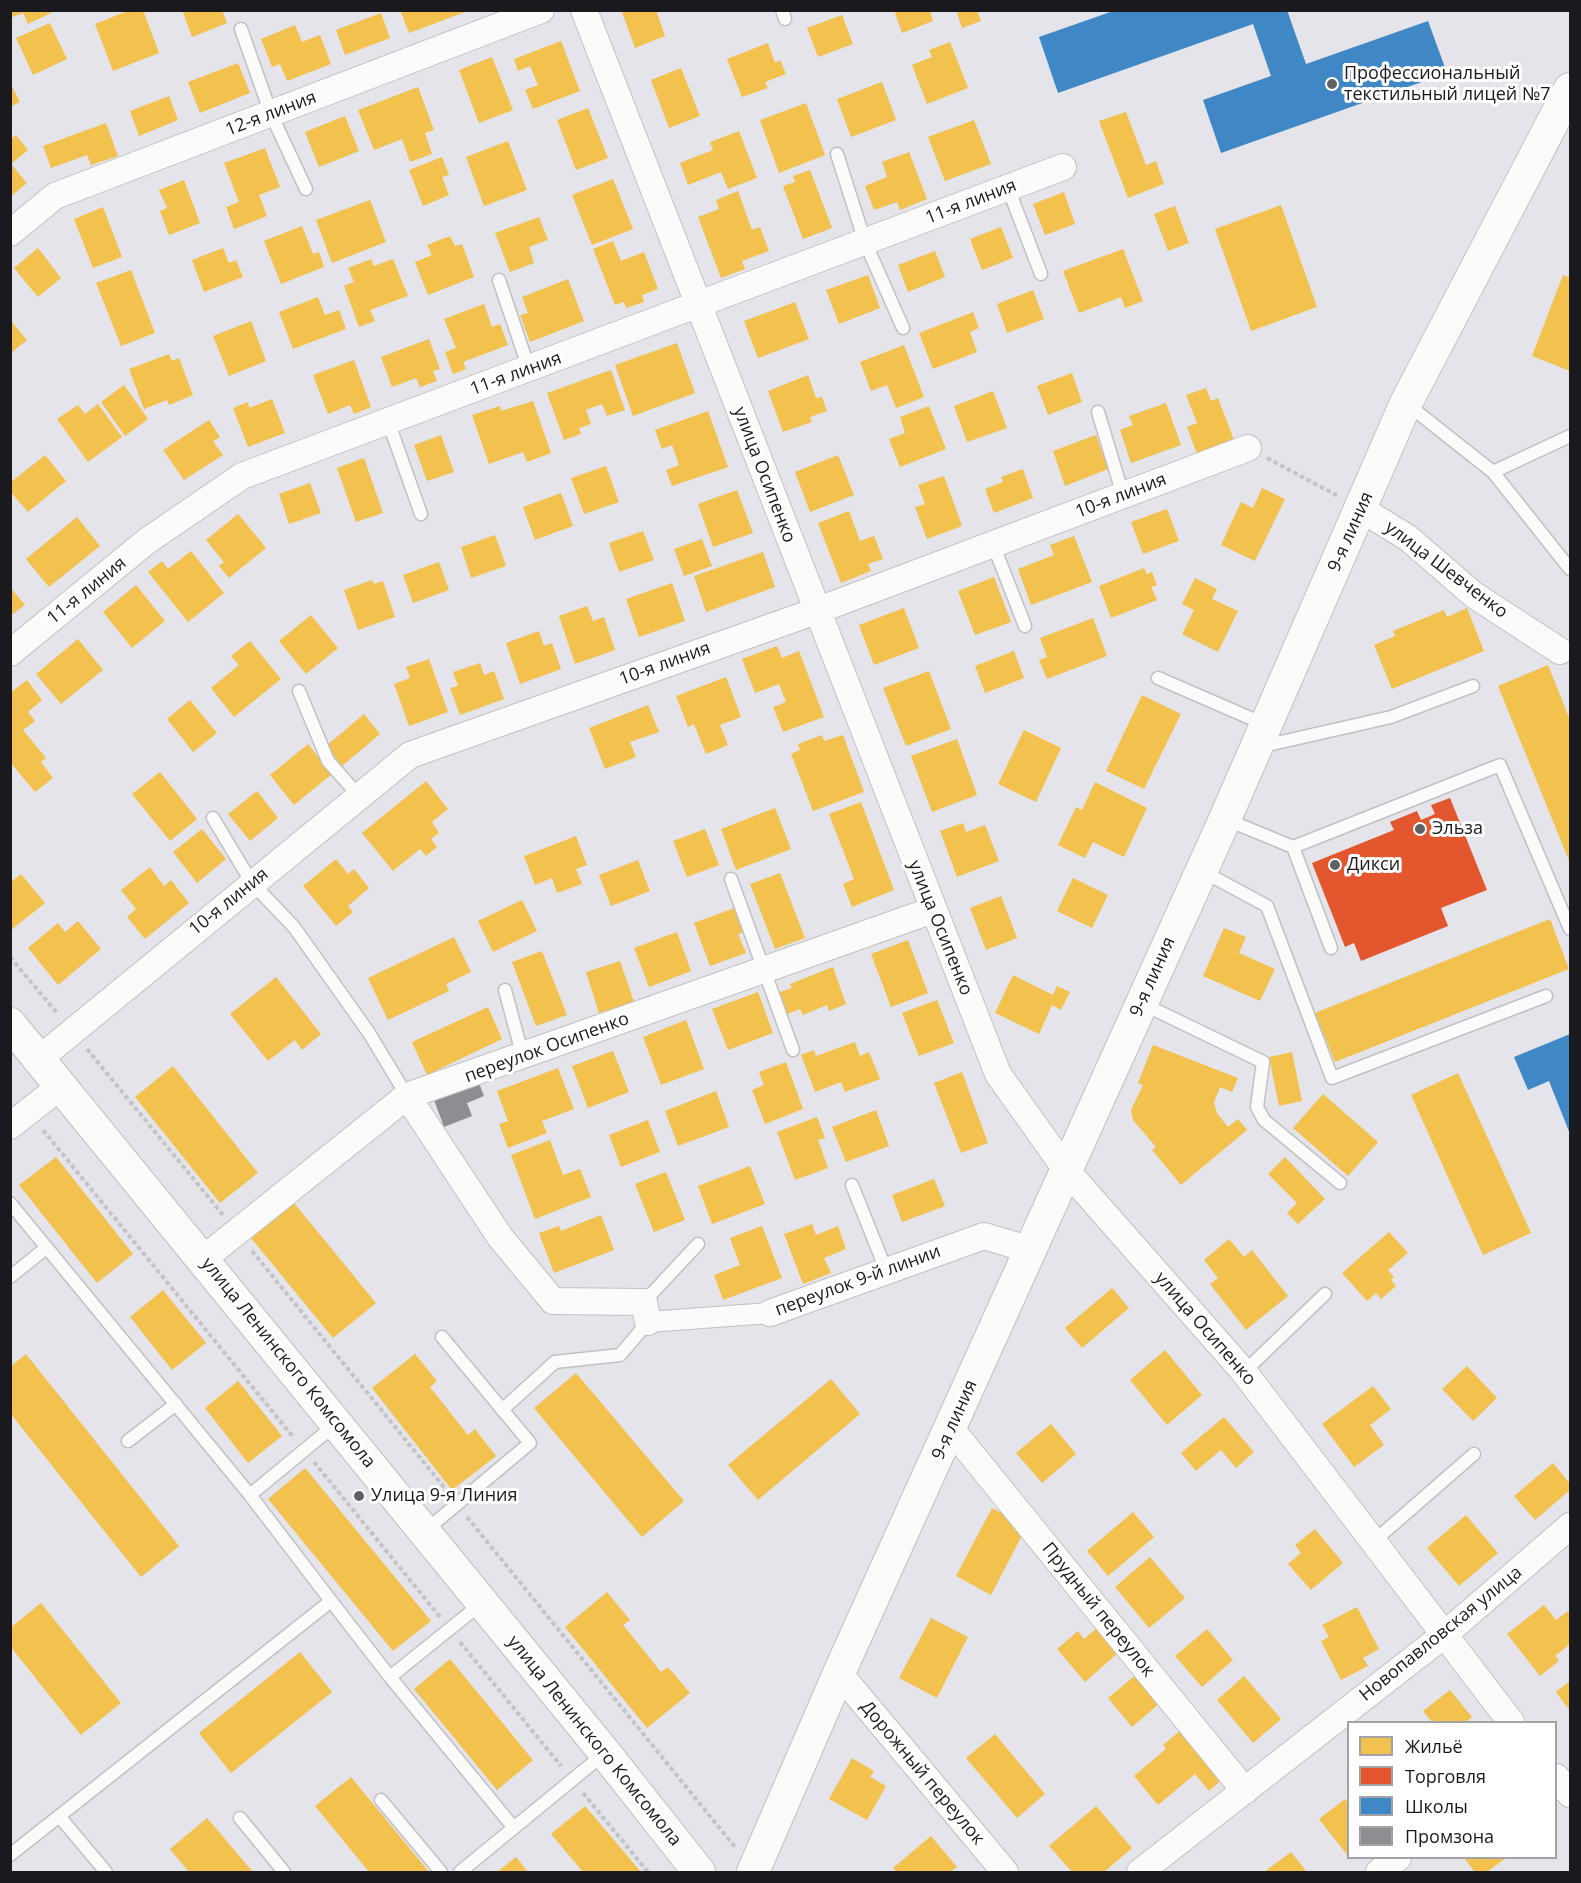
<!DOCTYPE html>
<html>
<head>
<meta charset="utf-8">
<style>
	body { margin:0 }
	#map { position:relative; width:1581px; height:1883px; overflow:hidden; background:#e4e4ea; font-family:"Open Sans",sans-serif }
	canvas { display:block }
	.frame { position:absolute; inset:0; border:12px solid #1a1a1e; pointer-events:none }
	.legend { position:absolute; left:1347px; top:1721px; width:210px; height:138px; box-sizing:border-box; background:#fff; border:2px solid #a3a3a5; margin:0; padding:8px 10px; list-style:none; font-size:18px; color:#1a1a1e }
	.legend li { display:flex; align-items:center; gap:12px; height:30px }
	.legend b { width:30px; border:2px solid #a3a3a5 }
</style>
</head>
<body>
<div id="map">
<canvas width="1581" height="1883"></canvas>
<div class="frame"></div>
<ul class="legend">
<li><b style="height:16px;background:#f2c14e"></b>Жильё</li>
<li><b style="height:16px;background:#e4572e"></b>Торговля</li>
<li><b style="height:16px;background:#3f88c5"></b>Школы</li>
<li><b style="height:16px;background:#8d8d92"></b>Промзона</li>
</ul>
</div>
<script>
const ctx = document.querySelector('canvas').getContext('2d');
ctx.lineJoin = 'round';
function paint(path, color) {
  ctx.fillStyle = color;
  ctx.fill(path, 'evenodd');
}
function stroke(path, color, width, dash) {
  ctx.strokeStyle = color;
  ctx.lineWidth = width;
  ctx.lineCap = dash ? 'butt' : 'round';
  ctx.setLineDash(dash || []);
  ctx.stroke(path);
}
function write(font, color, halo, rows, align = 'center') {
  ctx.font = font + ' "Open Sans",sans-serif';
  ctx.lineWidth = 6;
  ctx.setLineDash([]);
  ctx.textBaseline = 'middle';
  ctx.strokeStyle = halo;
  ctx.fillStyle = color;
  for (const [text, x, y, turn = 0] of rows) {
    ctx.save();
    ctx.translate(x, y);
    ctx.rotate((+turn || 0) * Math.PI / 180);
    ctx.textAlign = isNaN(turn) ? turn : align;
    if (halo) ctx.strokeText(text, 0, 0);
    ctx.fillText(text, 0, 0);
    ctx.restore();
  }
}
const homes = new Path2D(`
	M10 10H57L28 24 23 13 10 18Z
	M130 10H143L159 53 113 71 95 24Z
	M182 10H222L227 23 192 37Z
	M400 10H468V11L409 33Z
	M626 10H656L665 36 635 48 622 12Z
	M894 10H930L933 21 902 33Z
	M956 10H977L981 21 962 28Z
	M381 13 390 38 345 55 336 30Z
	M842 15 853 44 818 57 807 28Z
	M50 23 67 59 33 75 16 38Z
	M295 25 302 42 320 35 331 64 287 81 280 64 272 67 261 39Z
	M561 41 580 91 533 109 525 90 538 85 530 66 518 71 514 59Z
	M950 42 968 88 927 104 912 65 932 57 929 50Z
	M768 43 775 63 780 60 786 74 765 82 768 88 742 97 727 59Z
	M492 57 513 110 479 123 459 70Z
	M238 63 250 93 200 113 188 82Z
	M681 68 700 116 669 128 651 80Z
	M882 82 896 120 851 137 837 99Z
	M10 83 20 102 10 107Z
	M418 87 434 130 425 133 432 154 410 162 402 139 374 150 358 110Z
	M169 96 178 120 139 136 130 111Z
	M806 103 825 155 779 173 760 120Z
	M588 108 608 158 576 170 557 120Z
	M1126 112 1146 165 1156 161 1164 184 1128 198 1099 121Z
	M345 116 359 151 319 167 305 132Z
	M974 120 991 164 945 181 928 137Z
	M106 123 118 156 91 165 87 155 51 168 43 146Z
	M739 131 757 178 728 189 721 172 688 185 680 163 713 150 710 142Z
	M16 135 28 150 11 164 27 183 10 197V140Z
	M508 141 527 190 484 206 466 157Z
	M265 148 280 187 259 195 267 216 234 229 226 207 239 202 224 163Z
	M909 152 927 199 900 210 897 202 874 210 865 186 887 177 882 162Z
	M442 157 449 175 442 177 449 195 423 206 409 170Z
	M810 170 832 228 803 239 783 186 795 182 793 176Z
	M613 179 633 229 592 245 572 195Z
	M184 180 200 223 169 235 160 211 167 208 159 190Z
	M738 191 752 230 760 227 769 251 742 261 745 269 721 278 698 217 719 209 716 200Z
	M1064 192 1075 224 1045 235 1033 204Z
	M370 200 386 242 332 263 316 220Z
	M1281 205 1317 307 1251 331 1215 229Z
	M1175 206 1189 243 1168 251 1154 214Z
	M103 207 122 257 93 268 74 219Z
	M539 217 548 240 529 247 534 263 510 272 495 233Z
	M302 226 313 254 319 252 324 267 281 284 264 241Z
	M1001 227 1013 258 982 270 970 239Z
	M450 236 455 246 462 244 474 277 428 295 415 262 432 255 427 245Z
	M613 241 621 261 644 252 658 289 642 295 644 302 626 308 624 302 615 305 593 249Z
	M38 248 61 278 38 297 14 268Z
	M223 248 229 263 236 260 243 277 204 292 192 260Z
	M1123 249 1143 301 1125 308 1121 297 1079 313 1063 271Z
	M935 251 945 277 908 292 898 265Z
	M371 259 374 266 393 259 408 296 370 310 375 321 359 327 344 286 354 282 348 268Z
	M131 270 155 333 121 346 96 283Z
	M868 275 880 308 839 324 826 290Z
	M1563 275 1570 278V371L1532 356Z
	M568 279 584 321 530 342 520 315 528 313 522 297Z
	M1033 290 1044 319 1007 333 997 304Z
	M318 297 325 315 339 310 346 329 293 349 279 312Z
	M795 302 809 339 758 358 744 321Z
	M484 304 492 327 500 324 508 345 463 362 466 369 453 374 445 352 456 348 444 319Z
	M973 312 979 328 970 332 977 352 933 369 919 333Z
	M10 320 27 340 10 354Z
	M251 321 266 361 229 376 213 336Z
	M429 339 440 369 433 371 437 381 420 387 416 378 392 387 381 357Z
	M677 343 695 393 633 416 615 365Z
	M904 345 924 397 896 408 887 385 871 391 860 362Z
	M169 354 172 361 179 358 193 395 169 405 167 400 144 409 129 369Z
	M354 360 371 407 354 414 350 405 328 414 313 375Z
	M611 370 625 410 607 416 602 404 586 410 591 424 579 428 581 434 564 440 547 393Z
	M1072 373 1082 402 1048 415 1037 386Z
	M808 375 816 398 822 397 827 411 810 417 812 422 783 432 768 391Z
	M124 385 148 419 125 436 101 402Z
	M1206 388 1211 401 1218 398 1234 440 1197 454 1187 427 1197 423 1186 395Z
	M993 391 1007 428 967 442 954 406Z
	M272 399 285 433 248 447 233 408 248 402 249 408Z
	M533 401 551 453 527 462 523 452 489 464 472 415 500 406 501 411Z
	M1166 403 1181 445 1131 463 1120 430 1133 425 1129 416Z
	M98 404 122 437 88 462 57 419 78 405 85 414Z
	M929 406 946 449 900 467 889 439 905 433 900 417Z
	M708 411 728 467 672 486 666 470 679 465 672 445 662 449 655 430Z
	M209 420 220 437 213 441 223 455 184 480 163 450Z
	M441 435 454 472 427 481 414 445Z
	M1096 435 1108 469 1065 486 1053 451Z
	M45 455 66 481 28 512 10 491V483Z
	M838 455 854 495 810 512 795 472Z
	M364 458 383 513 356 522 337 468Z
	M606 466 619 502 584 514 571 478Z
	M1023 469 1033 498 994 513 985 489 1003 482 1001 477Z
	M944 476 962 526 927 539 915 507 925 504 918 485Z
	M310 483 321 513 289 524 279 494Z
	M1262 488 1285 499 1255 561 1221 545 1241 502 1253 508Z
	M737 490 753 533 713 547 698 504Z
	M561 493 573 526 535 540 523 507Z
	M1167 509 1179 541 1143 554 1131 522Z
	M849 511 860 541 874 536 883 559 868 564 871 571 841 583 818 523Z
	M238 514 266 548 229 578 219 566 224 562 206 540Z
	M77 517 100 546 49 587 26 559Z
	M643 531 654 560 619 572 609 543Z
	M495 535 506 566 471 578 461 547Z
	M1074 536 1092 582 1031 605 1018 569 1054 555 1050 545Z
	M702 539 712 566 684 576 674 549Z
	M191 551 224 593 188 622 148 572 162 561 168 569Z
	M763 552 775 587 706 612 694 576Z
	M439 562 449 590 413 603 403 575Z
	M1144 568 1147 574 1152 572 1157 585 1151 587 1157 600 1111 618 1099 586Z
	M994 577 1011 622 975 635 958 591Z
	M1195 578 1217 589 1212 599 1238 611 1218 652 1182 634 1194 610 1182 604Z
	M372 580 374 584 383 581 395 617 358 630 344 590Z
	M672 583 685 621 639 637 626 599Z
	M136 585 165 621 132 648 103 612Z
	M10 587 25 605 10 616Z
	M587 606 593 621 604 617 615 650 575 664 559 616Z
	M904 608 919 648 874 665 859 625Z
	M1467 608 1484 651 1392 689 1374 645 1395 636 1393 631 1444 610 1447 617Z
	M311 615 338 648 306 674 279 641Z
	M1093 618 1107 656 1047 679 1039 660 1047 657 1040 638Z
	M539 631 544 646 552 643 561 669 520 684 506 643Z
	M78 639 103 670 61 704 36 674Z
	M250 641 281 679 234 717 211 688 239 665 231 656Z
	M777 646 782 658 799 651 824 717 783 732 773 707 786 702 779 684 755 693 742 659Z
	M1014 651 1024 678 985 693 975 666Z
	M429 659 448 712 409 726 394 684 410 678 406 667Z
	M480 663 484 675 494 671 504 699 460 715 450 688 458 686 453 672Z
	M1548 665 1570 720V863L1498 686Z
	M929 671 951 729 906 746 883 688Z
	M726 677 741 717 720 725 728 745 706 754 694 724 688 727 676 696Z
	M27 680 42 700 28 712 35 721 23 730 46 758 41 762 53 778 35 792 10 762V693Z
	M1142 695 1181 714 1144 789 1106 771Z
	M190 700 217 733 193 752 167 719Z
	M648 705 659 732 630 742 636 757 605 769 589 728Z
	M364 714 380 734 342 766 326 746Z
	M1024 730 1061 748 1036 802 998 784Z
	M822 735 824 741 843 735 864 792 813 811 791 754 800 750 798 744Z
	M957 739 977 795 932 812 911 756Z
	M308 744 332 774 294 805 270 775Z
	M160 772 197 819 170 841 132 794Z
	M426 781 448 809 432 822 439 833 431 839 437 847 426 856 420 849 393 871 362 833Z
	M1095 782 1147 808 1124 857 1093 842 1085 858 1058 845 1076 807 1082 810Z
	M257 791 278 818 250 841 228 814Z
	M861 802 894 890 852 907 843 884 854 879 829 814Z
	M775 808 791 849 736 870 721 829Z
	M963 823 966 832 985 825 999 861 957 877 940 831Z
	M202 829 226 859 197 883 173 852Z
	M705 829 719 865 687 877 673 841Z
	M576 836 587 865 576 869 582 884 557 893 552 878 535 885 524 856Z
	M336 859 348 874 354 869 369 888 348 906 353 912 336 926 303 886Z
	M638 860 650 891 611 906 599 875Z
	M150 867 164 886 171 880 189 903 145 939 127 917 136 909 121 890Z
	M780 873 805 938 775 949 750 884Z
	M21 874 45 903 11 930 10 883Z
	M1073 878 1108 895 1092 928 1057 911Z
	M1001 896 1017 938 986 950 970 908Z
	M522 900 537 931 493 952 478 921Z
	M737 907 746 931 738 934 746 953 710 966 694 923Z
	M1550 919 1569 969 1335 1062 1315 1013Z
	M78 921 101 949 58 985 28 948 58 923 65 932Z
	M1224 928 1246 937 1239 953 1275 969 1260 1001 1203 976Z
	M677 932 691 971 649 987 634 948Z
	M454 937 471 972 446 984 449 991 388 1020 368 978Z
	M908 940 928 993 891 1007 871 954Z
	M542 951 567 1015 536 1026 512 962Z
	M620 961 634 1002 599 1013 586 972Z
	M833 967 846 1004 829 1011 827 1005 803 1015 800 1009 785 1015 776 993 792 988 790 984Z
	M1013 975 1053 995 1057 986 1070 992 1061 1010 1052 1005 1039 1034 995 1013Z
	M276 977 321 1034 302 1050 295 1040 268 1061 230 1014Z
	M758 992 773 1033 728 1050 712 1009Z
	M937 1000 954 1043 919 1056 902 1013Z
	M488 1007 502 1039 427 1075 412 1042Z
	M686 1020 704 1069 661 1085 643 1037Z
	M855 1042 860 1056 869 1052 880 1079 845 1092 841 1082 815 1092 801 1055 814 1050 816 1056Z
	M1153 1045 1238 1078 1232 1092 1220 1087 1214 1102 1217 1113 1228 1127 1238 1119 1247 1130 1181 1185 1152 1150 1156 1147 1133 1120 1131 1110 1143 1085 1138 1083Z
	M613 1051 629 1092 588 1108 572 1066Z
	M1292 1052 1302 1101 1279 1106 1269 1057Z
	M786 1062 803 1109 765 1124 752 1090 764 1085 759 1072Z
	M173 1066 258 1173 220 1203 135 1097Z
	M558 1068 574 1109 542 1121 547 1133 508 1148 499 1124 508 1121 497 1091Z
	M962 1072 988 1143 961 1153 934 1083Z
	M1458 1073 1531 1233 1483 1255 1411 1095Z
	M716 1091 729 1127 678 1146 665 1111Z
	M1323 1094 1378 1142 1348 1176 1293 1128Z
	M876 1110 889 1146 846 1162 832 1127Z
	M817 1117 825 1138 818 1140 828 1168 795 1180 777 1132Z
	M648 1120 660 1152 621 1167 609 1135Z
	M550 1140 563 1175 580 1169 591 1197 535 1219 511 1155Z
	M56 1157 133 1254 97 1283 19 1185Z
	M1285 1157 1325 1199 1298 1224 1287 1213 1297 1203 1268 1174Z
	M750 1166 765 1204 712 1224 698 1186Z
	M666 1172 685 1220 654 1232 635 1184Z
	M934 1179 945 1206 902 1222 892 1195Z
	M294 1203 376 1303 333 1338 251 1238Z
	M601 1215 614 1250 554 1273 539 1233 559 1226 561 1231Z
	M812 1224 816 1235 838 1226 846 1249 824 1258 831 1273 803 1284 784 1234Z
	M762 1226 782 1278 723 1300 714 1275 740 1265 730 1238Z
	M1389 1232 1408 1253 1388 1270 1394 1277 1391 1280 1396 1286 1381 1299 1376 1293 1367 1301 1342 1273Z
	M1229 1239 1244 1257 1252 1250 1288 1296 1246 1330 1210 1284 1218 1278 1204 1260Z
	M1112 1288 1129 1308 1082 1348 1065 1328Z
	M163 1290 206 1343 172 1370 130 1317Z
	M1165 1350 1202 1395 1167 1425 1130 1380Z
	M26 1354 179 1546 141 1577 10 1413V1367Z
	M415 1354 437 1381 430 1387 468 1435 475 1429 496 1456 452 1490 372 1388Z
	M1467 1366 1497 1398 1473 1421 1442 1389Z
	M576 1373 684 1501 642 1537 534 1408Z
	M831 1379 860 1414 758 1500 728 1465Z
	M238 1381 282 1436 248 1463 205 1408Z
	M1373 1386 1391 1409 1370 1425 1384 1445 1354 1467 1322 1424Z
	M1224 1417 1254 1452 1236 1468 1221 1450 1196 1471 1181 1453Z
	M1051 1424 1076 1454 1042 1483 1016 1453Z
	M1553 1463 1570 1484V1490L1535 1520 1514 1496Z
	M305 1468 431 1621 393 1651 268 1499Z
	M992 1508 1027 1526 991 1595 956 1576Z
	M1133 1512 1154 1537 1108 1576 1087 1551Z
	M1466 1515 1498 1553 1459 1586 1427 1548Z
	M1315 1529 1343 1563 1311 1590 1288 1564 1301 1553 1295 1545Z
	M1150 1557 1185 1598 1149 1628 1115 1587Z
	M607 1592 630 1620 623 1625 661 1672 668 1667 690 1693 647 1728 565 1627Z
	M41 1603 121 1703 81 1735 10 1646V1628Z
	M1544 1605 1556 1620 1568 1611 1570 1615V1644L1555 1656 1559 1661 1540 1676 1507 1634Z
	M1357 1607 1379 1649 1363 1658 1368 1666 1341 1680 1321 1641 1329 1637 1322 1625Z
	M931 1618 968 1637 937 1698 899 1678Z
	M1098 1627 1119 1652 1085 1682 1057 1649 1078 1631 1084 1639Z
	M1207 1629 1233 1660 1202 1687 1175 1656Z
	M300 1652 332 1692 231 1773 199 1733Z
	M450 1659 533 1760 497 1790 414 1689Z
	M1137 1674 1161 1702 1132 1727 1108 1698Z
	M1244 1676 1281 1719 1253 1743 1217 1700Z
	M1570 1681V1711L1556 1692Z
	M1450 1690 1472 1717 1466 1722H1432L1423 1711Z
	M1188 1724 1226 1776 1209 1791 1195 1774 1158 1805 1134 1776 1166 1749 1163 1745Z
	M995 1734 1045 1794 1017 1818 966 1758Z
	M852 1758 874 1771 870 1777 886 1786 867 1820 829 1799Z
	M351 1777 429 1872H369L315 1806Z
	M1345 1799 1348 1803V1856L1319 1819Z
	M585 1806 641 1872H583L551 1834Z
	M1096 1806 1132 1848 1104 1872H1072L1049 1846Z
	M207 1818 253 1872H189L170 1849Z
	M931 1836 957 1867 950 1872H897L893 1868Z
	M1291 1852 1307 1872H1264Z
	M516 1857 528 1872H497Z
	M1464 1858H1506L1487 1872H1475Z`);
const shops = new Path2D(`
	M1450 798 1487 890 1441 908 1448 926 1361 961 1354 943 1345 947 1312 863 1394 830 1390 822 1417 811 1421 820 1435 814 1431 805Z`);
const schools = new Path2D(`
	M1116 10H1287L1306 64 1428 21 1447 73 1221 153 1203 100 1271 76 1253 24 1058 93 1039 37Z
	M1570 1034V1134L1549 1081 1528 1090 1514 1057Z`);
const industry = new Path2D(`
	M479 1083 484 1096 467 1103 472 1116 444 1127 434 1100Z`);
const path = new Path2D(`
	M1267 458 1338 496
	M10 957 57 1013
	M87 1049 223 1215
	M43 1130 294 1438
	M252 1251 448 1492
	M314 1462 440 1617
	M467 1517 735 1847
	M460 1642 561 1766
	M583 1793 648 1872`);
const service = new Path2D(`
	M782 10 785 19
	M241 29 271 114 306 189
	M837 154 865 242 903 328
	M1008 188 1041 274
	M499 280 529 369
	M1407 404 1493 472 1570 436
	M1098 412 1123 495
	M388 421 421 514
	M1493 472 1570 569
	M993 544 1025 626
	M1158 678 1264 724
	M299 691 328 761 359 796
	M1259 747 1391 717 1473 686
	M213 818 252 883 294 927 369 1033 407 1096
	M1225 819 1293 847 1500 765 1570 929
	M1293 847 1331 948
	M1202 871 1267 906 1332 1078 1546 996
	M731 879 793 1050
	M505 990 523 1057
	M1143 1004 1263 1062 1257 1107 1264 1120 1340 1183
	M852 1185 886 1270
	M10 1203 250 1495 336 1424
	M10 1277 46 1248
	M644 1302 698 1244
	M1244 1372 1325 1294
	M502 1410 555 1362 620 1355 648 1322
	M128 1441 176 1404
	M250 1495 331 1601
	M425 1531 530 1443 442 1337
	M1373 1542 1474 1454
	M390 1677 514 1828
	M381 1800 441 1872
	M59 1816 106 1872
	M240 1818 284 1872
	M10 1855 331 1601 390 1677 482 1603
	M460 1872 605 1753`);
const pedestrian = new Path2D(`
	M648 1322 770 1313`);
const minor = new Path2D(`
	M584 10 998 1074 1067 1171 1244 1372 1511 1722
	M10 233 55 196 541 10
	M1361 509 1408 538 1474 595 1560 651
	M10 653 147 541 242 476 1063 167
	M39 1059 410 755 816 611 1248 448
	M407 1096 500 1237 553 1301 644 1302 648 1322
	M10 1126 61 1086
	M203 1259 407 1096 933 910
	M770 1313 984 1236 1031 1250
	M951 1429 1245 1791
	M839 1673 1005 1872
	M1556 1777 1570 1794
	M1140 1872 1444 1635 1570 1526
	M1379 1872 1398 1858`);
const tertiary = new Path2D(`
	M10 1024 605 1753 699 1872
	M753 1872 839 1673 1225 819 1406 403 1570 89`);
const markers = [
	[1332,84,6,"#616165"],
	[1420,829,6,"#616165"],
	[1335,865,6,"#616165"],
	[359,1496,6,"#616165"]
];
const poiNames = [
	["Профессиональный",1344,74],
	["текстильный лицей №7",1344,95],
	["Эльза",1432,829],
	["Дикси",1347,865],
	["Улица 9-я Линия",371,1496]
];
const streetNames = [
	["12-я линия",271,114,-21],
	["11-я линия",971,202,-21],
	["11-я линия",516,374,-20],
	["улица Осипенко",764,475,69],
	["10-я линия",1121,496,-21],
	["9-я линия",1351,532,-66],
	["улица Шевченко",1446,570,37],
	["11-я линия",87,591,-39],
	["10-я линия",665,664,-20],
	["10-я линия",229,902,-39],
	["улица Осипенко",940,928,68],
	["9-я линия",1153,977,-66],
	["переулок Осипенко",547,1048,-20],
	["переулок 9-й линии",858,1281,-20],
	["улица Осипенко",1205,1329,49],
	["улица Ленинского Комсомола",288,1363,51],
	["9-я линия",955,1420,-66],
	["Прудный переулок",1098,1610,51],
	["Новопавловская улица",1441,1634,-39],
	["улица Ленинского Комсомола",594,1741,51],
	["Дорожный переулок",922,1773,50]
];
paint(homes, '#f2c14e');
paint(shops, '#e4572e');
paint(schools, '#3f88c5');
paint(industry, '#8d8d92');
stroke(service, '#c0c0c5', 15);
stroke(pedestrian, '#c0c0c5', 22);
stroke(minor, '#c0c0c5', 28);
stroke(tertiary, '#c0c0c5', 34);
stroke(path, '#c4c4c7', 4, [4.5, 3]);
stroke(service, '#fbfbfc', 12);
stroke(pedestrian, '#fbfbfc', 20);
stroke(minor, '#fbfbfc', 26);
stroke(tertiary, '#fbfbfc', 32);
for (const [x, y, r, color] of markers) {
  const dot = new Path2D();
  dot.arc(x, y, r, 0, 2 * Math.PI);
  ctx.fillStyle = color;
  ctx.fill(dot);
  stroke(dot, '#fff', 2);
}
write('18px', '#1a1a1e', '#fff', poiNames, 'left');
write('18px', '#1a1a1e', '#fff', streetNames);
</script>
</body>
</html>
